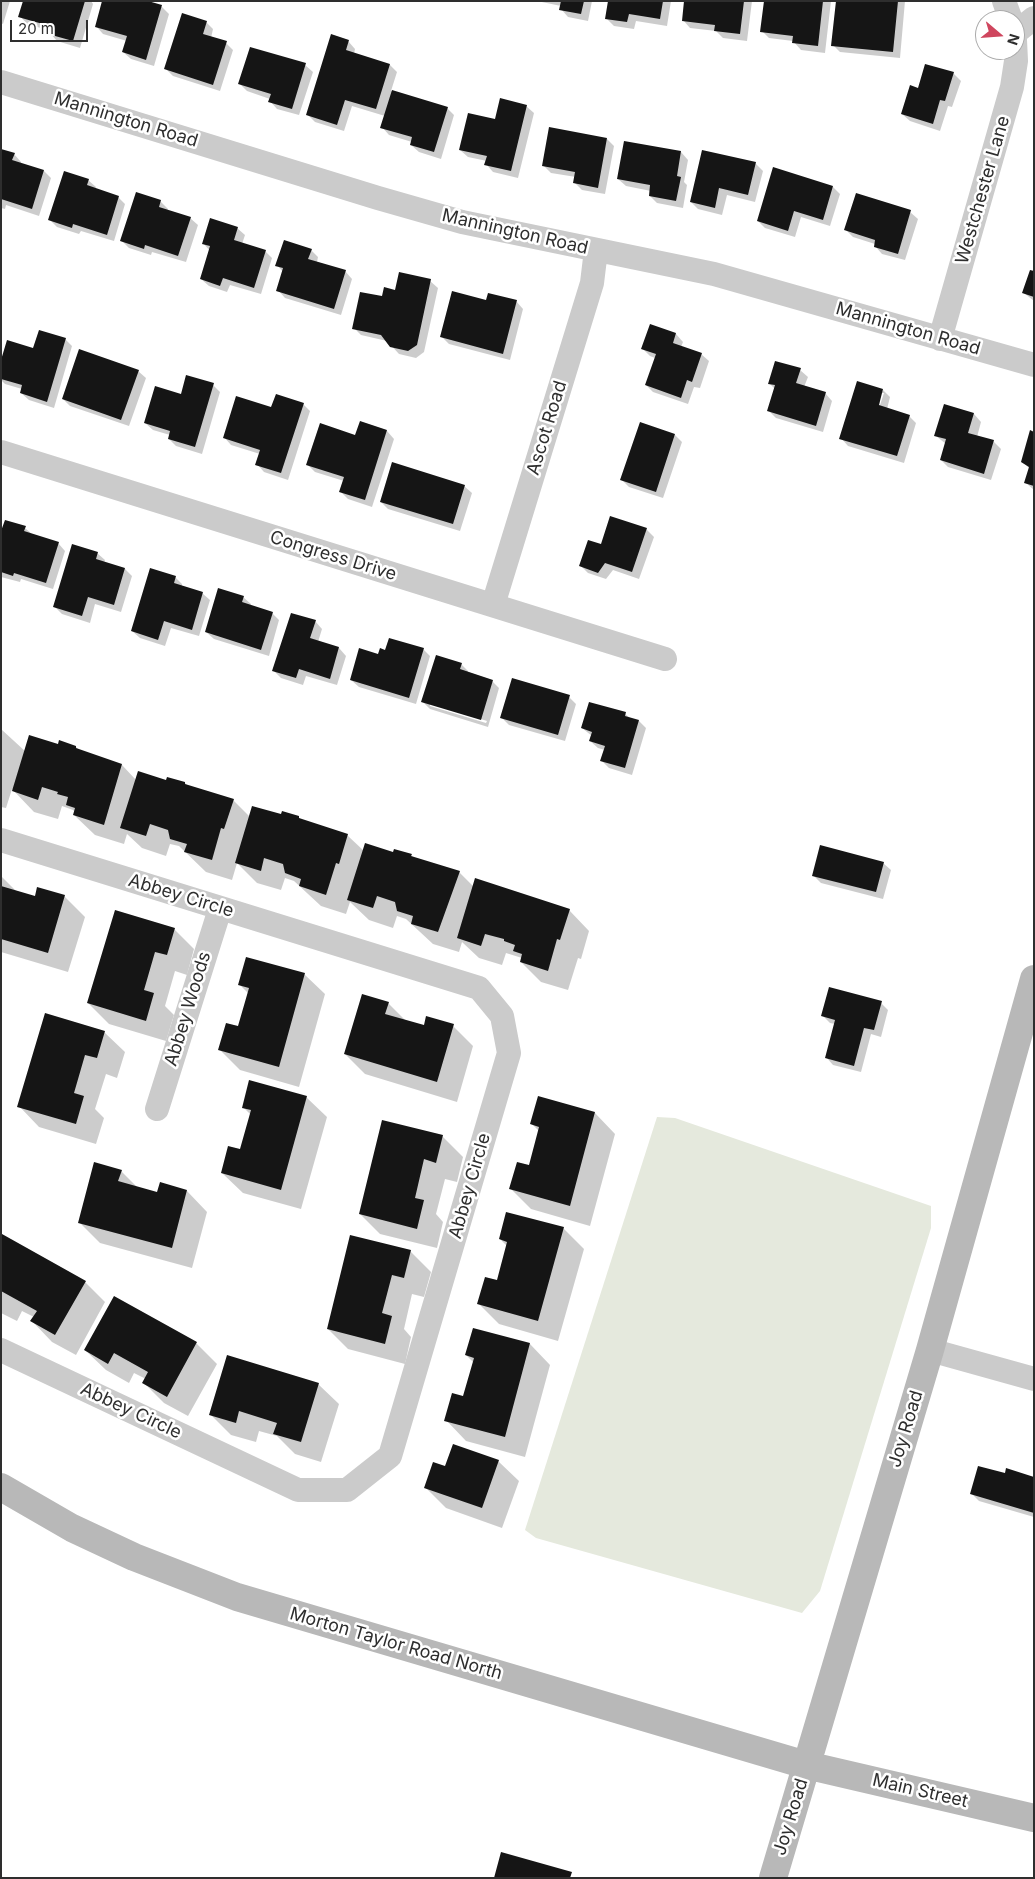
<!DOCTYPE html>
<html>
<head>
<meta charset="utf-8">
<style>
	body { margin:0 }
	#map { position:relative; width:1035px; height:1879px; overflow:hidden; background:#fff; font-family:Inter,sans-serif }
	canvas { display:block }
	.frame { position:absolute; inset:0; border:2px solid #2e2e2e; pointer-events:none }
	.north { position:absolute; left:975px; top:10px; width:50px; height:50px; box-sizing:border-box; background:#fff; border:1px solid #ababab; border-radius:50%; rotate:108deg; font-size:14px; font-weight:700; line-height:20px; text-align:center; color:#2e2e2e }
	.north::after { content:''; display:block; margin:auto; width:18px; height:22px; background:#cf465e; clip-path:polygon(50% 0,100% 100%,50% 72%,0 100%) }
	.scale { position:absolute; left:10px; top:20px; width:78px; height:22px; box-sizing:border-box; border:2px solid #2e2e2e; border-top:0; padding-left:6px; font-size:15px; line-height:18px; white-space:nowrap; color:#2e2e2e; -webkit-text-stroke:4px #fff; paint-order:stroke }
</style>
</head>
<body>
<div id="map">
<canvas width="1035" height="1879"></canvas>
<div class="frame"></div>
<div class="north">N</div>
<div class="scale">20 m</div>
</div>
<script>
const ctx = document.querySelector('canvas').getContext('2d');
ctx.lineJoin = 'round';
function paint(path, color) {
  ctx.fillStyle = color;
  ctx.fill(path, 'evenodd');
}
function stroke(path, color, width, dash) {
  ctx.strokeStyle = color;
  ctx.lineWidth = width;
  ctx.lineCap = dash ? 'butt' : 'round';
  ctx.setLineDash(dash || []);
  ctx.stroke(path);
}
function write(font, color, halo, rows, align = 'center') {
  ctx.font = font + ' Inter,sans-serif';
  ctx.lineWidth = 5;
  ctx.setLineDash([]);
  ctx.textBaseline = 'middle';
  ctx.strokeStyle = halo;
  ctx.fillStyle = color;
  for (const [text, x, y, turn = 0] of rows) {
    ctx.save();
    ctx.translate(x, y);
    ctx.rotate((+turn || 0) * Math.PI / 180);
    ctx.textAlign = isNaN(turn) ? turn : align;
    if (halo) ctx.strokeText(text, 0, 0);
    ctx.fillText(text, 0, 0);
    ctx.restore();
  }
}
const green = new Path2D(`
	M657 1117 675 1118 931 1206V1228L820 1591 802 1613 536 1538 525 1530Z`);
const shadow = new Path2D(`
	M1 1H10L3 24 1 23Z
	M24 1H91L93 4 80 48 57 41 50 33 51 31 27 24 20 16Z
	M144 1 162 7 169 14 154 66 131 59 123 52 127 41 103 34 96 26Z
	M537 1H592L588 21 568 17 561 9V6Z
	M609 1H671L667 26 636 21 634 29 614 26 607 19Z
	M686 1H752L747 41 723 38 716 31 690 28 683 20Z
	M795 1H831L825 53 801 50 793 41 769 38 762 31Z
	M837 1H905L900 58 840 52 833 45Z
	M206 22 213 29 211 38 226 43 233 50 220 91 173 76 166 69Z
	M348 41 355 49 354 54 390 65 397 72 391 91 447 108 454 115 441 159 419 152 411 145 412 142 389 135 382 127 385 116 352 106 344 131 315 122 307 114Z
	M305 65 313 72 299 115 277 109 270 101V99L247 91 240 84Z
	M953 73 961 81 952 107 948 106 940 131 910 121 902 114Z
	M526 106 534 113 518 178 493 172 486 164 487 161 468 157 460 150 496 121Z
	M607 139 614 146 605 194 582 190 575 183 576 177 551 173 544 166Z
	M1 150 14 154 21 162V164L44 171 51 178 39 216 6 205 5 209 1 208Z
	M681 152 688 160 684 182 687 185 683 208 657 203 650 196 651 191 626 186 618 179Z
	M755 163 763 171 755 202 727 195 722 215 698 209 691 202Z
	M88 180 96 187 95 189 118 197 125 204 114 241 81 231 79 234 57 227 50 220Z
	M833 187 840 194 830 226 801 217 795 237 765 228 758 221Z
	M160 201 168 209 167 211 190 218 198 225 186 262 152 252 151 255 129 248 122 241Z
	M910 212 918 219 905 260 882 254 875 246V244L853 237 846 230Z
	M237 228 245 235 242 244 265 251 272 258 261 294 230 285 227 292 209 286 201 279 210 251 203 243Z
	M311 250 318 257 317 262 345 271 352 279 341 315 285 298 278 290 283 272 277 265Z
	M1034 272V301L1024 293Z
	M430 281 438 288 424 352 416 358 399 354 387 341 361 335 354 328 383 298 396 291Z
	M516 301 523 309 510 360 449 344 442 337 487 302Z
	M651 326 676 334 683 342 681 347 701 354 709 361 700 388 694 387 688 404 653 392 646 385 655 358 650 356 643 349Z
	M65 339 72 346 54 408 29 400 21 393 22 389 5 384 1 380V364L34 350Z
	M800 370 808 377 804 387 825 393 832 401 823 432 776 418 769 411 775 389 769 383Z
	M138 371 146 378 129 426 70 406 63 399Z
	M213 385 220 392 202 454 176 446 169 439 170 435 153 430 145 423 182 396Z
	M883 390 890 397 887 409 909 416 916 423 904 463 848 446 841 438ZM881 393H884L878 411Z
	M303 404 310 411 288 480 264 472 257 464 260 454 231 445 224 437 272 409Z
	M945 406 974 414 981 422 977 437 993 441 1001 449 991 480 948 467 941 460 946 444 936 436Z
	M360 423 387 431 394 439 372 507 348 499 341 492 344 481 315 472 308 465 356 436Z
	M1034 433V490L1026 483 1030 469 1022 461Z
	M675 435 682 442 663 498 629 487 622 480Z
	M464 486 472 493 460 531 388 509 381 502Z
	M25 528 33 535 58 543 65 551 53 589 21 579 20 582 1 577V535Z
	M646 529 654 537 639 579 613 570 606 579 588 573 581 566 601 546Z
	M97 553 105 560 104 563 125 569 132 576 121 612 95 604 90 623 62 614 55 607Z
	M175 577 182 584V587L202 593 210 600 199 636 171 628 165 646 140 638 132 631Z
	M243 597 251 604 250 606 272 613 279 620 269 656 214 639 206 632Z
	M315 621 322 629 318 642 339 648 346 656 337 685 306 676 303 685 281 678 274 671Z
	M423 649 430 656 416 704 359 687 351 680 386 652Z
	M461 664 468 671V673L492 681 499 688 488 727 430 709 423 702ZM430 703 487 721 486 723 430 706Z
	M569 697 576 704 565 741 509 725 501 717Z
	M625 714 630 718 639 721 646 728 632 775 609 768 602 761 605 750 598 748 590 741 592 736 582 728Z
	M1 729 26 752 59 745 76 747 79 750 122 765 136 780 185 783 188 786 233 800 250 817 281 816 299 818 302 820 347 835 364 851 411 855 414 858 459 872 474 887 569 910 589 931 581 959 578 958 568 990 541 982 521 962 522 958 506 953 502 965 479 958 462 942 459 952 433 944 406 919 397 916 393 928 369 920 350 902 346 914 321 906 294 881 285 878 281 890 257 883 237 863 232 880 206 872 179 846 170 844 166 856 142 848 127 834 124 844 95 835 74 815 75 812 73 810 62 806 58 819 34 812 12 789 6 808 1 807Z
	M883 863 891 870 883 899 821 883 814 876Z
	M1 876 17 892 36 898 64 896 85 917 68 972 1 952Z
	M174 929 194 949 187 975 175 971 165 1006 174 1015 166 1041 109 1024 88 1003Z
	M304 974 325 994 299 1087 240 1070 220 1050 239 1028 248 993 239 984Z
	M388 1003 406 1021 424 1027 453 1026 473 1046 457 1102 365 1074 345 1054Z
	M881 1003 888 1010 881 1037 871 1034 861 1072 833 1065 826 1057 835 1024 830 1023 822 1015Z
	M104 1032 125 1052 117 1078 106 1074 95 1109 104 1118 96 1144 39 1127 19 1106Z
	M306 1097 327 1117 301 1209 243 1193 222 1173 241 1150 251 1115 243 1107Z
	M539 1098 595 1113 615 1134 590 1226 531 1209 511 1189 529 1167 539 1131 532 1124Z
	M442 1136 463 1157 457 1182 445 1179 436 1214 443 1222 437 1248 380 1234 360 1214Z
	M121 1171 138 1188 158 1193 161 1184 187 1191 207 1212 192 1268 100 1243 80 1223Z
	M563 1228 584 1249 558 1341 499 1324 479 1304 498 1282 507 1246 500 1239Z
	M2 1235 85 1282 105 1302 76 1355 52 1342 32 1321 34 1317 22 1311 17 1321 1 1313Z
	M410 1251 431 1272 424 1297 412 1294 404 1329 411 1337 405 1364 348 1349 328 1329Z
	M114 1297 196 1343 217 1364 188 1416 164 1403 144 1383 146 1379 134 1373 129 1383 106 1370 85 1350Z
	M473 1329 530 1344 550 1365 525 1457 466 1441 446 1420 464 1398 474 1363 466 1355Z
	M318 1384 339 1404 321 1462 295 1454 277 1436 259 1431 256 1442 231 1435 210 1414Z
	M498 1461 519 1481 502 1528 446 1508 426 1488 446 1468Z
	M1006 1475 1034 1478V1517L979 1501 971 1493Z`);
const building = new Path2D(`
	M23 1H85L73 41 48 34 50 26 18 17Z
	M102 1H148L162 5 146 60 122 52 127 36 95 27Z
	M561 1H584L581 14 559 10Z
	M608 1H663L660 19 629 14 627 22 605 19Z
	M684 1H744L740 34 714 31 715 25 682 21Z
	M764 1H823L818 46 792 43 793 36 760 32Z
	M836 1H898L893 52 831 46Z
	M182 13 207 21 203 34 227 41 213 85 164 69Z
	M331 34 349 40 346 50 390 64 376 109 345 100 337 125 306 115Z
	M250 47 306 63 292 109 268 102 271 94 238 84Z
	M925 64 954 72 945 101 940 100 933 124 901 114 910 85 918 88Z
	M392 90 448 107 434 152 410 145 412 137 380 128Z
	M500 98 527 105 511 171 484 165 487 156 459 150 468 113 495 119Z
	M549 127 607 138 598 188 573 183 575 172 542 166Z
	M624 141 681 151 677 176 681 177 676 201 649 196 650 185 617 179Z
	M1 149 15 153 12 160 44 170 32 209 1 199Z
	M702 150 756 162 748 195 719 188 715 208 690 202Z
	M773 167 833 186 823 220 794 211 788 231 757 221Z
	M64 171 89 179 87 185 119 196 107 235 73 224 72 228 48 220Z
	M136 192 161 200 159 207 191 217 178 256 145 245 144 249 120 241Z
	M856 193 911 210 898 254 874 247 875 240 844 230Z
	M210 218 238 227 234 240 266 250 254 288 223 278 220 286 200 279 210 246 202 244Z
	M284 240 312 249 308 259 346 270 334 309 276 291 283 268 275 266Z
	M1030 270 1034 271V297L1022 293Z
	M399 272 431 279 417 345 408 351 390 347 381 335 352 329 360 292 382 296 384 287 395 290Z
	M452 291 486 300 488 293 517 300 503 354 440 337Z
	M650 324 676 333 673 343 702 353 692 382 687 380 681 398 645 385 656 354 641 349Z
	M39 330 66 338 47 402 20 393 22 385 1 379V360L7 340 33 348Z
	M79 349 139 370 121 420 62 399Z
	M775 361 801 368 796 383 826 392 816 426 767 411 775 385 768 384Z
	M186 375 214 383 195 447 168 439 170 431 144 423 155 386 181 394Z
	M857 381 883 389 879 405 910 415 897 456 839 439Z
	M276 394 304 403 281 473 255 465 260 450 223 438 236 396 271 407Z
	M944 404 974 413 968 433 994 440 984 474 940 460 946 439 934 436Z
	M360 421 387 430 365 500 339 492 344 477 306 465 320 423 355 435Z
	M640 422 675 434 656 492 620 480Z
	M1030 430 1034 432V486L1024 483 1029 467 1021 462Z
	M392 462 465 485 453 524 380 502Z
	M610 516 647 528 632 572 605 563 598 573 579 566 588 540 601 544Z
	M5 520 26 526 24 531 59 542 46 583 14 573 13 576 1 572V531Z
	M72 544 98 552 96 559 125 568 114 605 88 597 82 616 53 607Z
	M150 568 176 576 174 583 203 592 192 630 164 621 158 640 131 631Z
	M218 588 244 596 242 602 273 612 261 650 205 632Z
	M291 613 316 620 310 638 339 647 330 679 299 669 296 678 272 671Z
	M389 638 424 648 409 698 350 680 359 648 378 654 380 648 385 650Z
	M436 655 462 663 460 669 493 680 481 720 421 702Z
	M512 678 570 695 558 735 500 718Z
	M589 702 626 712 625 716 639 720 625 768 600 761 605 746 589 741 592 732 581 728Z
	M29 735 58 744 59 740 76 746V748L122 764 104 825 73 815 75 808 66 805 68 797 57 794 58 792 42 787 38 800 12 791Z
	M138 771 166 780 167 777 185 782V784L234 799 224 829 221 828 212 860 184 852 187 844 170 839 168 830 150 824 146 836 120 828Z
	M252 806 281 814 282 811 299 816V818L348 834 339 864 336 863 326 895 299 886 301 879 285 873 283 864 264 858 261 871 235 863Z
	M365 843 393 852 394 849 412 854 411 856 460 871 438 932 411 924 413 916 397 911 395 902 377 896 373 908 347 900Z
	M820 845 884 862 876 892 812 876Z
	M475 878 570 909 560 940 557 939 548 971 520 962 522 954 513 951 515 945 504 941V939L485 934 481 946 457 938Z
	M1 886 35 896 37 887 65 895 48 953 1 939Z
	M115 910 175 928 167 955 155 952 144 990 154 993 146 1021 87 1003Z
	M246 957 305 973 279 1067 218 1050 226 1023 238 1026 249 988 238 985Z
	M829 987 882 1001 874 1030 864 1028 854 1066 825 1058 835 1020 821 1016Z
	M362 994 389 1002 385 1014 424 1025 426 1016 454 1024 437 1082 344 1054Z
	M45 1013 105 1031 97 1058 85 1055 74 1093 84 1096 76 1124 17 1107Z
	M249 1080 307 1096 281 1190 221 1173 228 1146 240 1149 251 1110 242 1108Z
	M538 1096 595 1112 570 1206 509 1189 517 1162 529 1165 539 1127 530 1124Z
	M382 1120 443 1135 436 1163 424 1159 415 1198 424 1200 417 1229 359 1214Z
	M94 1162 122 1170 118 1181 157 1192 160 1182 187 1190 172 1248 78 1223Z
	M506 1212 564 1227 538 1321 477 1304 485 1277 497 1280 507 1242 499 1239Z
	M2 1234 86 1281 55 1335 30 1321 37 1311 1 1291Z
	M350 1235 411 1250 404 1278 392 1275 382 1313 392 1316 385 1344 327 1329Z
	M114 1296 197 1342 167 1397 142 1383 148 1372 114 1353 108 1364 84 1350Z
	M473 1328 530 1343 505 1437 444 1421 452 1393 463 1396 474 1358 465 1355Z
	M227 1355 319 1383 301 1442 273 1434 277 1423 239 1411 236 1423 209 1415Z
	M453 1444 499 1460 482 1508 424 1488 433 1462 445 1466Z
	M978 1466 1005 1473 1006 1468 1034 1477V1513L970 1494Z
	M501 1852 572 1872 570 1878H494Z`);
const street = new Path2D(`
	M1004 1 1011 20
	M1015 33 1034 18
	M1 82 378 198 462 222 714 274 1034 365
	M940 339 1012 87 1016 61 1015 40
	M1 452 665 659
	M493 605 592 283 596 250
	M1 840 479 988 502 1016 509 1053 390 1456 347 1490H298L1 1350
	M157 1109 220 909
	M930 1350 1034 1379`);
const secondary = new Path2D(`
	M1 1487 72 1528 134 1557 237 1597 806 1765 1034 1818
	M773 1878 930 1350 1034 979`);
const streetNames = [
	["Mannington Road",126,120,17],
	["Westchester Lane",983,190,-74],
	["Mannington Road",515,232,13],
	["Mannington Road",908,329,16],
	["Ascot Road",547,428,-73],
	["Congress Drive",333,556,17],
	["Abbey Circle",181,896,17],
	["Abbey Woods",188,1009,-73],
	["Abbey Circle",470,1186,-74],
	["Abbey Circle",131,1411,25],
	["Joy Road",906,1429,-73],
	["Morton Taylor Road North",396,1644,16],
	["Main Street",920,1791,13],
	["Joy Road",791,1817,-73]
];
paint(green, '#e5e9dd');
paint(shadow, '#0003');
paint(building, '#151515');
stroke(street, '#cbcbcb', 24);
stroke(secondary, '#b8b8b8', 28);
write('18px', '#2e2e2e', '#fff', streetNames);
</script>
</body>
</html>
